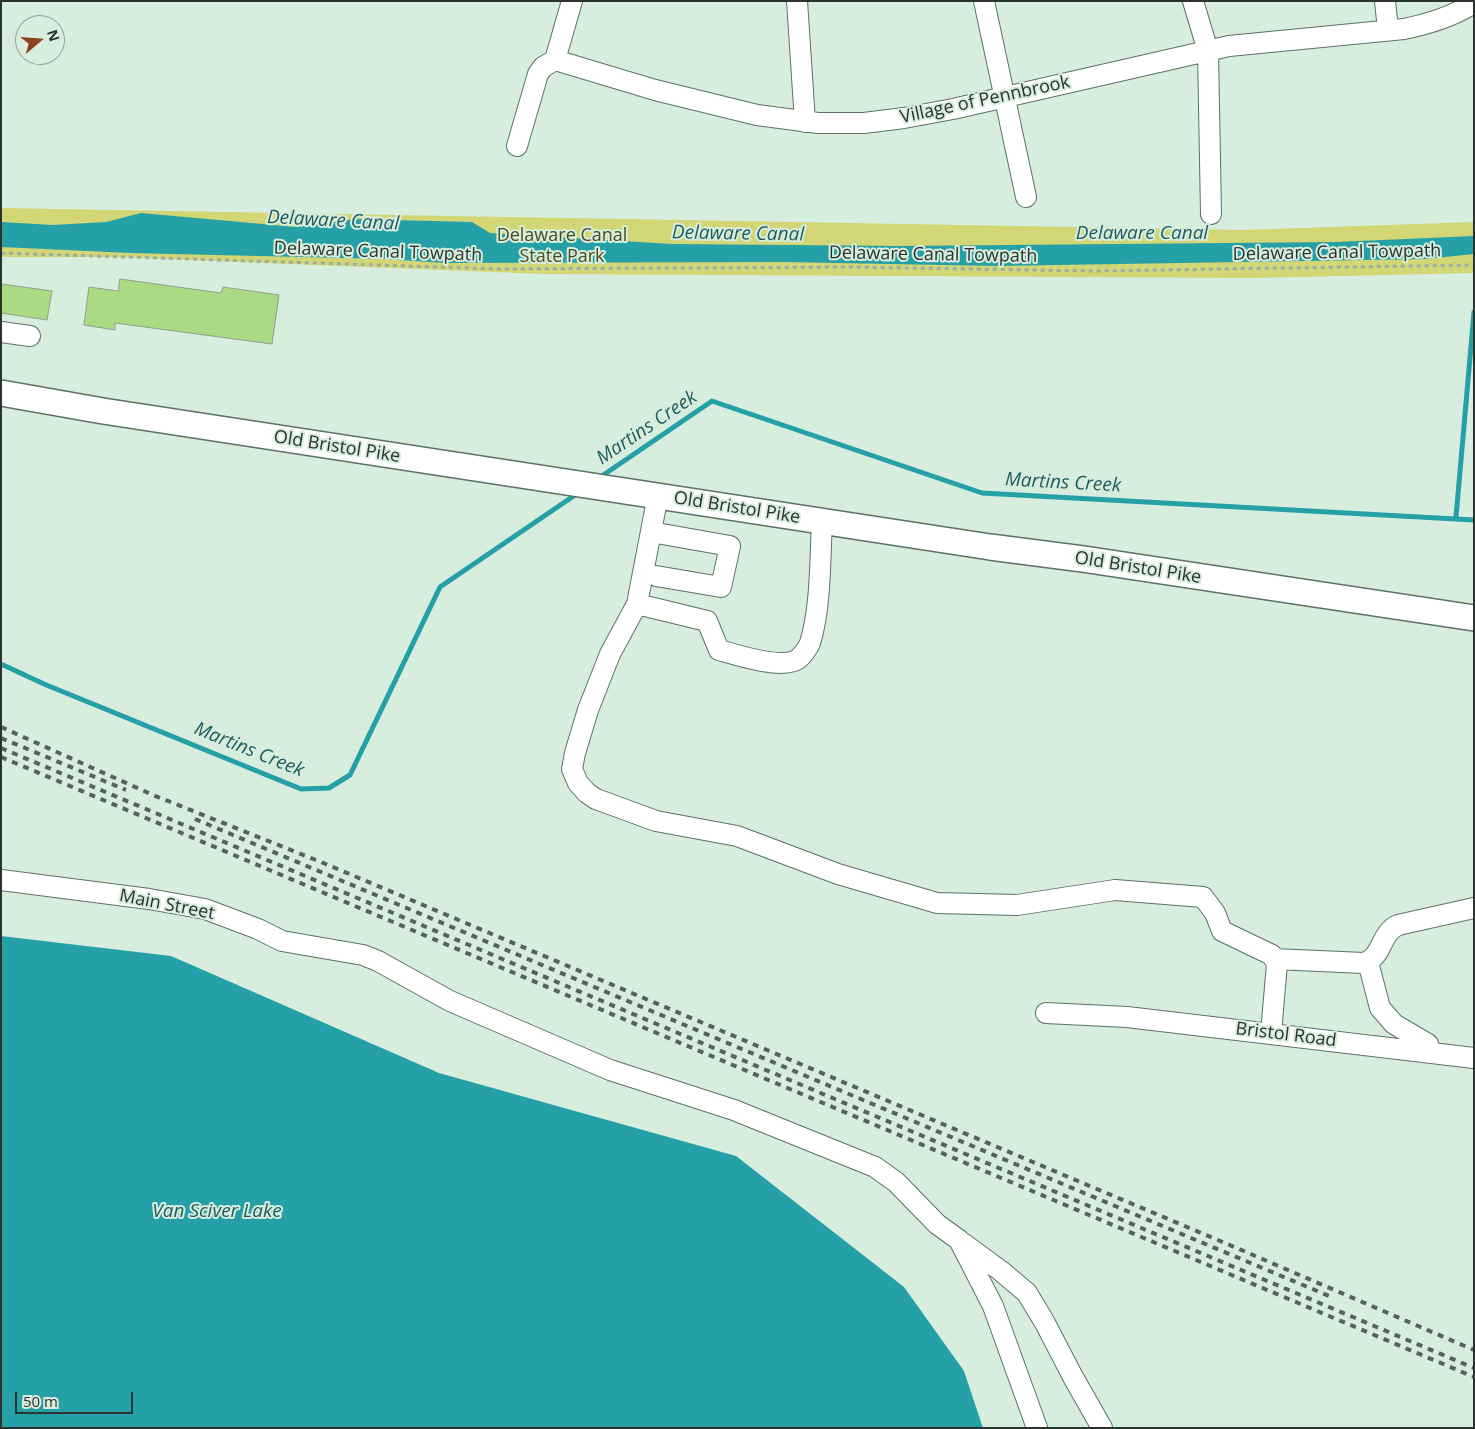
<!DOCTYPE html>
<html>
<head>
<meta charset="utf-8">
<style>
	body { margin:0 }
	#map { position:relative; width:1475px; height:1429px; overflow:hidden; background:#d7edde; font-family:"Open Sans",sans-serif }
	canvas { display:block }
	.frame { position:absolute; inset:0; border:2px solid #2a332d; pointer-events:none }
	.north { position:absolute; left:15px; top:15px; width:50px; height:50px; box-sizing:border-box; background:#d7edde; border:1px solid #92a397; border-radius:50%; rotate:72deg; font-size:14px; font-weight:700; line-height:20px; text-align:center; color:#2a332d }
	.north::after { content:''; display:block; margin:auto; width:18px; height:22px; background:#894220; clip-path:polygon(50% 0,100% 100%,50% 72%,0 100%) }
	.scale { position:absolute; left:15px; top:1392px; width:118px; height:22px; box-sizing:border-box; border:2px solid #2a332d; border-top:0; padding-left:6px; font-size:15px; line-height:18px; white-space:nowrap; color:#2a332d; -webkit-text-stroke:4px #d7edde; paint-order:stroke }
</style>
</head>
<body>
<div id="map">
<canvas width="1475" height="1429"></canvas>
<div class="frame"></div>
<div class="north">N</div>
<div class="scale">50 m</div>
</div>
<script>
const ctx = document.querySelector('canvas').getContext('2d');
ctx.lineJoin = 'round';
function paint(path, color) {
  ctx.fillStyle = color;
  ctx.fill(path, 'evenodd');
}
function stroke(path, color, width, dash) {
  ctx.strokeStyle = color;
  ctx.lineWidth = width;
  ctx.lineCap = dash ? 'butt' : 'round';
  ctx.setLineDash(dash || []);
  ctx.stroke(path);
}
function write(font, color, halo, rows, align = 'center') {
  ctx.font = font + ' "Open Sans",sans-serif';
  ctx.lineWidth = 4;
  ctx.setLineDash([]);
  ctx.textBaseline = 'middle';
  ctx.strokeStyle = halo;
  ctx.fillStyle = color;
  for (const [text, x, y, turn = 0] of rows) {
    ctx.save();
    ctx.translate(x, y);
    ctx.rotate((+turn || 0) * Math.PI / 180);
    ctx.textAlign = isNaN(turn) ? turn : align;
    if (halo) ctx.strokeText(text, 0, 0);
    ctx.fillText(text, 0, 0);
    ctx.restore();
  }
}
const green = new Path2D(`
	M1 208 1244 230 1474 222V273L1253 278 544 274 114 257H1Z`);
const water = new Path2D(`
	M141 213 296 227 355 219 472 222 490 233 672 244 898 246 1336 242 1474 236V254L1426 259 996 266 784 262 445 263 385 259 130 253 1 247V222L53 225 106 222Z
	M1 936 171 956 439 1073 736 1156 904 1287 964 1371 983 1428H1Z`);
const stream = new Path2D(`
	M599 478 712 401 982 493 1474 520
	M1456 517 1474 312
	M1 664 44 684 301 789 329 788 350 775 440 587 578 493`);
const building = new Path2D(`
	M120 279 221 293 223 287 279 295 272 344 115 323V330L84 325 89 287 118 291Z
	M1 284 52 291 47 320 1 313Z`);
const path = new Path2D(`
	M1 253 503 269 850 267 1094 271 1474 265`);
const minor = new Path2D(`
	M572 1 555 60 655 90 757 115 818 123H864L904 118 953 109 1229 46 1404 29C1429 24 1452 17 1474 3
	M797 1 805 122
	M984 1 1026 197
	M1193 1 1208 51 1211 214
	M1385 1 1388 30
	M517 146 538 74 543 67 555 60
	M1 332 30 336
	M658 495 637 604 707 621 719 650C737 655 782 670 798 659 802 656 808 648 810 643 821 608 820 558 822 521
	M651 532 730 546 721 587 656 576
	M637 604 610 654 588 710 575 753 572 769 578 783 587 793 596 799 656 821 737 836 838 874 937 903 1017 905 1115 890 1203 897 1215 913 1222 931 1272 955 1277 964 1271 1033
	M1 880 149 899 205 909 258 929 282 941 363 955 378 961 450 1001 610 1070 734 1110 875 1167 896 1182 937 1224 959 1240 993 1306 1037 1428
	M1274 959 1364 963C1383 957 1380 933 1398 925L1474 908
	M1368 962 1380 1008 1394 1024 1428 1044 1430 1052
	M1046 1013 1127 1017 1474 1058
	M963 1243 1001 1271 1027 1293 1045 1323 1073 1377 1102 1428`);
const major = new Path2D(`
	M1 393 103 411 990 547 1083 559 1474 618`);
const rail = new Path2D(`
	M1 727 153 795 321 862 1225 1243 1474 1350
	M1 738 126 790
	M1 748 1474 1368
	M1 757 1474 1377
	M195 819 1329 1296`);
const streetNames = [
	["Village of Pennbrook",985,100,-12],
	["Delaware Canal Towpath",378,252,2],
	["Delaware Canal Towpath",1337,253,-1],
	["Delaware Canal Towpath",933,255,1],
	["Old Bristol Pike",337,447,9],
	["Old Bristol Pike",737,508,9],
	["Old Bristol Pike",1138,568,9],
	["Main Street",167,905,11],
	["Bristol Road",1286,1035,7]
];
const parkNames = [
	["Delaware Canal",562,236],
	["State Park",562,257]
];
const waterNames = [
	["Delaware Canal",333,221,3],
	["Delaware Canal",738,234,1],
	["Delaware Canal",1142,234],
	["Martins Creek",647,428,-34],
	["Martins Creek",1063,483,3],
	["Martins Creek",249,750,22],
	["Van Sciver Lake",217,1212]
];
paint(green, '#d2d674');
paint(water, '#26a0a7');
stroke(stream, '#26a0a7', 5);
paint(building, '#a8db84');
stroke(building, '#929e8a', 1);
stroke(minor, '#5d7164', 22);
stroke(major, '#5d7164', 28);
stroke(path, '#9cada1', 3, [4, 4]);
stroke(minor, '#fff', 20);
stroke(major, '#fff', 25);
stroke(rail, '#56625a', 4, [6, 6]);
write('18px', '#2a332d', '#d7edde', streetNames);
write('18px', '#494b20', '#d7edde', parkNames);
write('italic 19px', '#1d5c5f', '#d7edde', waterNames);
</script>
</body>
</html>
